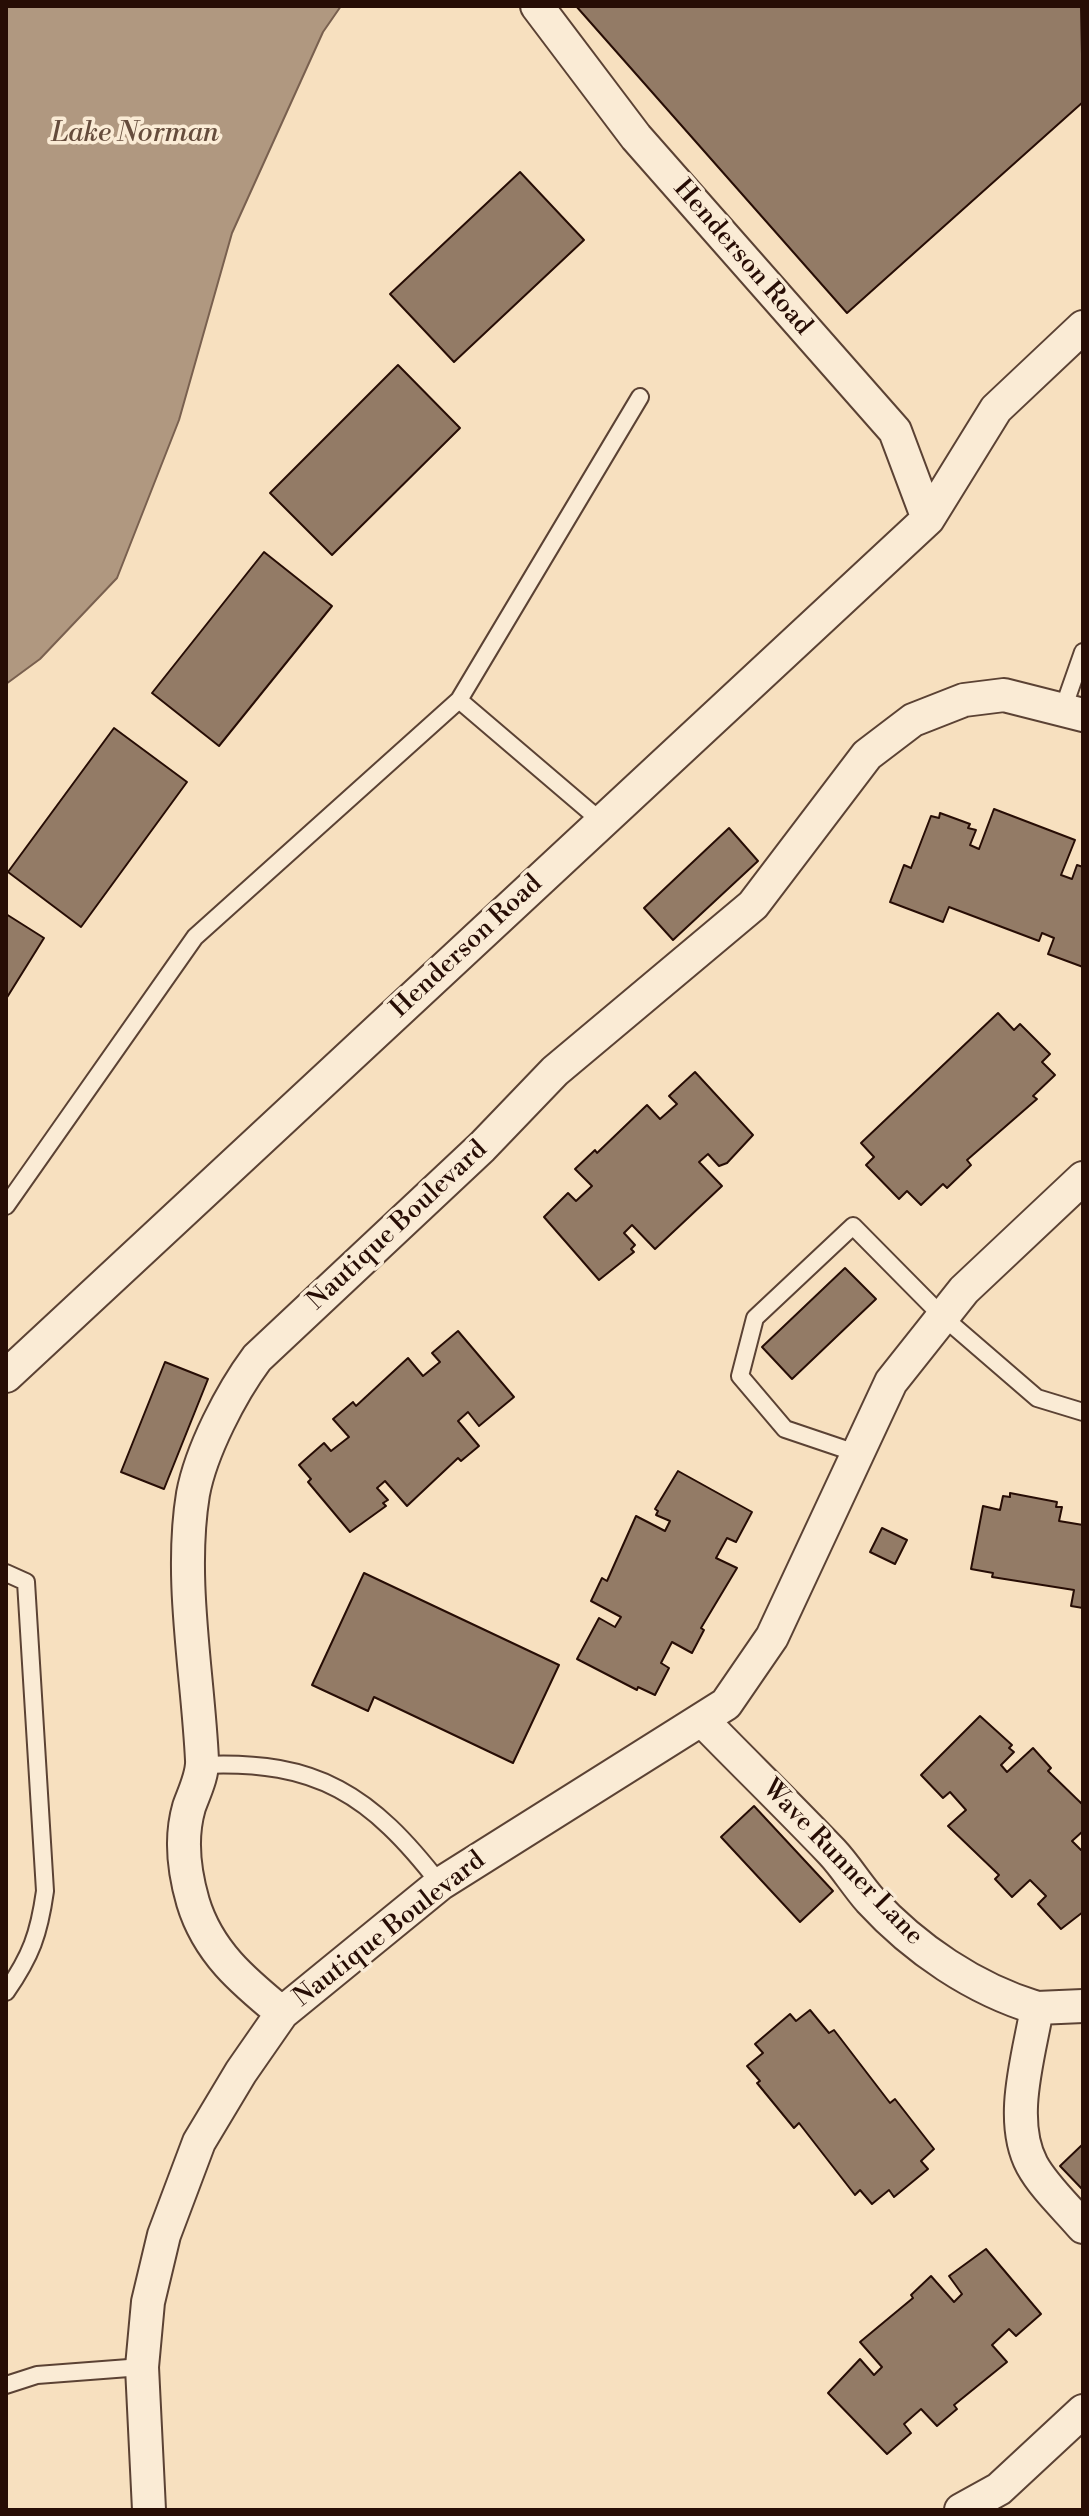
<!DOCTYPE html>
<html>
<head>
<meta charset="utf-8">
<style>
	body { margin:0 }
	#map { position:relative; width:1089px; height:2516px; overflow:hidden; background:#f7e0bf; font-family:"Libre Bodoni",serif }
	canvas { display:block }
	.frame { position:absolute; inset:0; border:8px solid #270d05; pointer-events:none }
</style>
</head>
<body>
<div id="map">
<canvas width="1089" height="2516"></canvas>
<div class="frame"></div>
</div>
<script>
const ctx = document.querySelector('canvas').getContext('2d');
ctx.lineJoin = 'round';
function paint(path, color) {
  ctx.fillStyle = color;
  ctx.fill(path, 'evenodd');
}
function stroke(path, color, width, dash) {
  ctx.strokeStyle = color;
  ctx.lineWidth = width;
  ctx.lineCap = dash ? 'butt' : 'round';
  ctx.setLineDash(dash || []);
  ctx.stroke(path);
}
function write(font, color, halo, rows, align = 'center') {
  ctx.font = font + ' "Libre Bodoni",serif';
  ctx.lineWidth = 7;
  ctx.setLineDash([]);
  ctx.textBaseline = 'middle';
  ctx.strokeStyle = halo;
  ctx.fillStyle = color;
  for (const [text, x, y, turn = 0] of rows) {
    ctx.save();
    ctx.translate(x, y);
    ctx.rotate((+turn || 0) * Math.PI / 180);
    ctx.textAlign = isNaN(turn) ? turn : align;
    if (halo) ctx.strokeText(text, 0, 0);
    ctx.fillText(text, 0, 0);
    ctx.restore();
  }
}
const water = new Path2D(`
	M6 6H341L323 32 232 233 179 420 117 578 40 659 6 684Z`);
const building = new Path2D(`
	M576 6H1081L1083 102 847 313Z
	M520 172 584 240 454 362 390 294Z
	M398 365 460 428 332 555 270 493Z
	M264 552 332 606 219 746 152 693Z
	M114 728 187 782 81 927 8 872Z
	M994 809 1075 840 1061 875 1072 879 1077 865 1083 867V967L1048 954 1054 938 1042 933 1039 941 949 907 943 922 890 902 904 865 911 868 931 816 939 818 940 813 970 824 968 828 976 830 970 845 979 849Z
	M729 828 758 861 673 940 644 908Z
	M6 914 44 938 6 999Z
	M998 1013 1014 1030 1020 1024 1050 1054 1042 1062 1055 1075 1033 1096 1037 1099 967 1160 971 1165 947 1188 943 1184 921 1205 907 1191 899 1199 866 1165 874 1157 861 1143Z
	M695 1072 753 1135 727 1163 719 1166 708 1154 699 1162 722 1186 655 1249 632 1225 624 1233 635 1245 631 1249 634 1252 599 1280 544 1217 568 1193 576 1201 592 1186 575 1169 595 1150 597 1153 647 1105 660 1119 677 1104 669 1096Z
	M845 1268 876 1299 792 1379 762 1347Z
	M458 1331 514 1397 479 1426 468 1412 458 1421 479 1446 461 1461 458 1458 407 1506 385 1481 377 1488 388 1500 383 1503 386 1506 350 1532 308 1482 311 1479 299 1465 324 1443 331 1451 349 1437 333 1419 353 1402 356 1406 408 1358 423 1376 440 1362 432 1353Z
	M165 1362 208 1379 164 1489 121 1472Z
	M678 1471 752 1512 736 1542 727 1538 716 1558 737 1568 701 1628 704 1630 692 1653 672 1642 661 1663 669 1668 655 1695 638 1687 637 1690 577 1659 599 1618 615 1627 621 1617 591 1601 602 1578 607 1581 636 1516 665 1531 670 1521 656 1515 658 1511 655 1509Z
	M1010 1493 1057 1502 1056 1507H1062L1059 1521 1083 1525V1608L1071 1606 1074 1590 992 1577 993 1573 971 1569 983 1506 1000 1510 1003 1496 1010 1497Z
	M882 1528 907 1540 895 1564 870 1552Z
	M364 1573 559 1665 513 1763 374 1697 368 1711 312 1685Z
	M980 1716 1012 1745 1009 1748 1014 1752 1001 1765 1007 1772 1033 1748 1051 1768 1048 1771 1083 1805V1831L1072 1841 1081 1850 1083 1848V1912L1061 1929 1038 1904 1046 1896 1030 1880 1012 1897 995 1879 999 1875 948 1826 966 1810 950 1792 943 1798 921 1775Z
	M754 1806 833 1891 800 1922 721 1837Z
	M810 2010 829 2033 834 2030 890 2103 895 2099 934 2149 921 2161 928 2169 894 2197 889 2190 872 2204 860 2190 855 2195 799 2123 794 2128 757 2083 760 2081 747 2066 763 2053 755 2044 790 2014 796 2021Z
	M1083 2144V2190L1060 2166Z
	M986 2249 1041 2314 1016 2336 1009 2329 992 2345 1007 2362 954 2405 957 2409 937 2426 921 2409 904 2424 911 2433 887 2454 828 2393 860 2359 874 2375 882 2367 860 2342 913 2298 911 2295 931 2276 954 2302 962 2294 949 2276Z`);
const service = new Path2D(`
	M459 700 602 822
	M1063 709 1083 652
	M6 1206 195 937 459 700 640 397
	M856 1453 785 1429 740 1376 755 1318 853 1226 942 1316 1037 1398 1083 1412
	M6 1573 26 1582 45 1891C39 1934 31 1956 6 1992
	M203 1765C318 1760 371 1795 440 1884
	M6 2385 37 2375 142 2367`);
const minor = new Path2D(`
	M537 6 636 137 895 431 928 519
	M6 1376 928 519 996 409 1083 327
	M703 1721C746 1765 790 1808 832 1852 846 1867 856 1884 870 1900 915 1949 974 1989 1037 2008
	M1083 2006 1037 2008C1029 2056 1008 2120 1032 2165 1044 2187 1067 2208 1083 2227
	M282 2013C243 1981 208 1952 193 1902 184 1871 180 1838 189 1807 194 1793 203 1775 202 1760 198 1675 179 1579 193 1494 201 1451 231 1393 257 1358L482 1147 555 1071 753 905 867 755 913 720 964 700 1004 695 1083 715
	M149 2510 142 2367 148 2302 164 2235 199 2142 241 2072 282 2013 440 1884 726 1704 772 1637 891 1382 964 1290 1083 1178
	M961 2510 999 2489 1083 2411`);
const streetNames = [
	["Henderson Road",742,258,49],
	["Henderson Road",467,947,-43],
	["Nautique Boulevard",398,1226,-43],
	["Wave Runner Lane",842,1863,46],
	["Nautique Boulevard",390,1930,-38]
];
const waterNames = [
	["Lake Norman",135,134]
];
paint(water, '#b09880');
stroke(water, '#79604f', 2);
paint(building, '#937b66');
stroke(building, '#270d05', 2);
stroke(service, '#5b4234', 20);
stroke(minor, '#5b4234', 36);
stroke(service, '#faebd5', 16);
stroke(minor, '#faebd5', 32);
write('26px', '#270d05', '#faebd5', streetNames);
write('italic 28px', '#654c3c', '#faebd5', waterNames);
</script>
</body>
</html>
